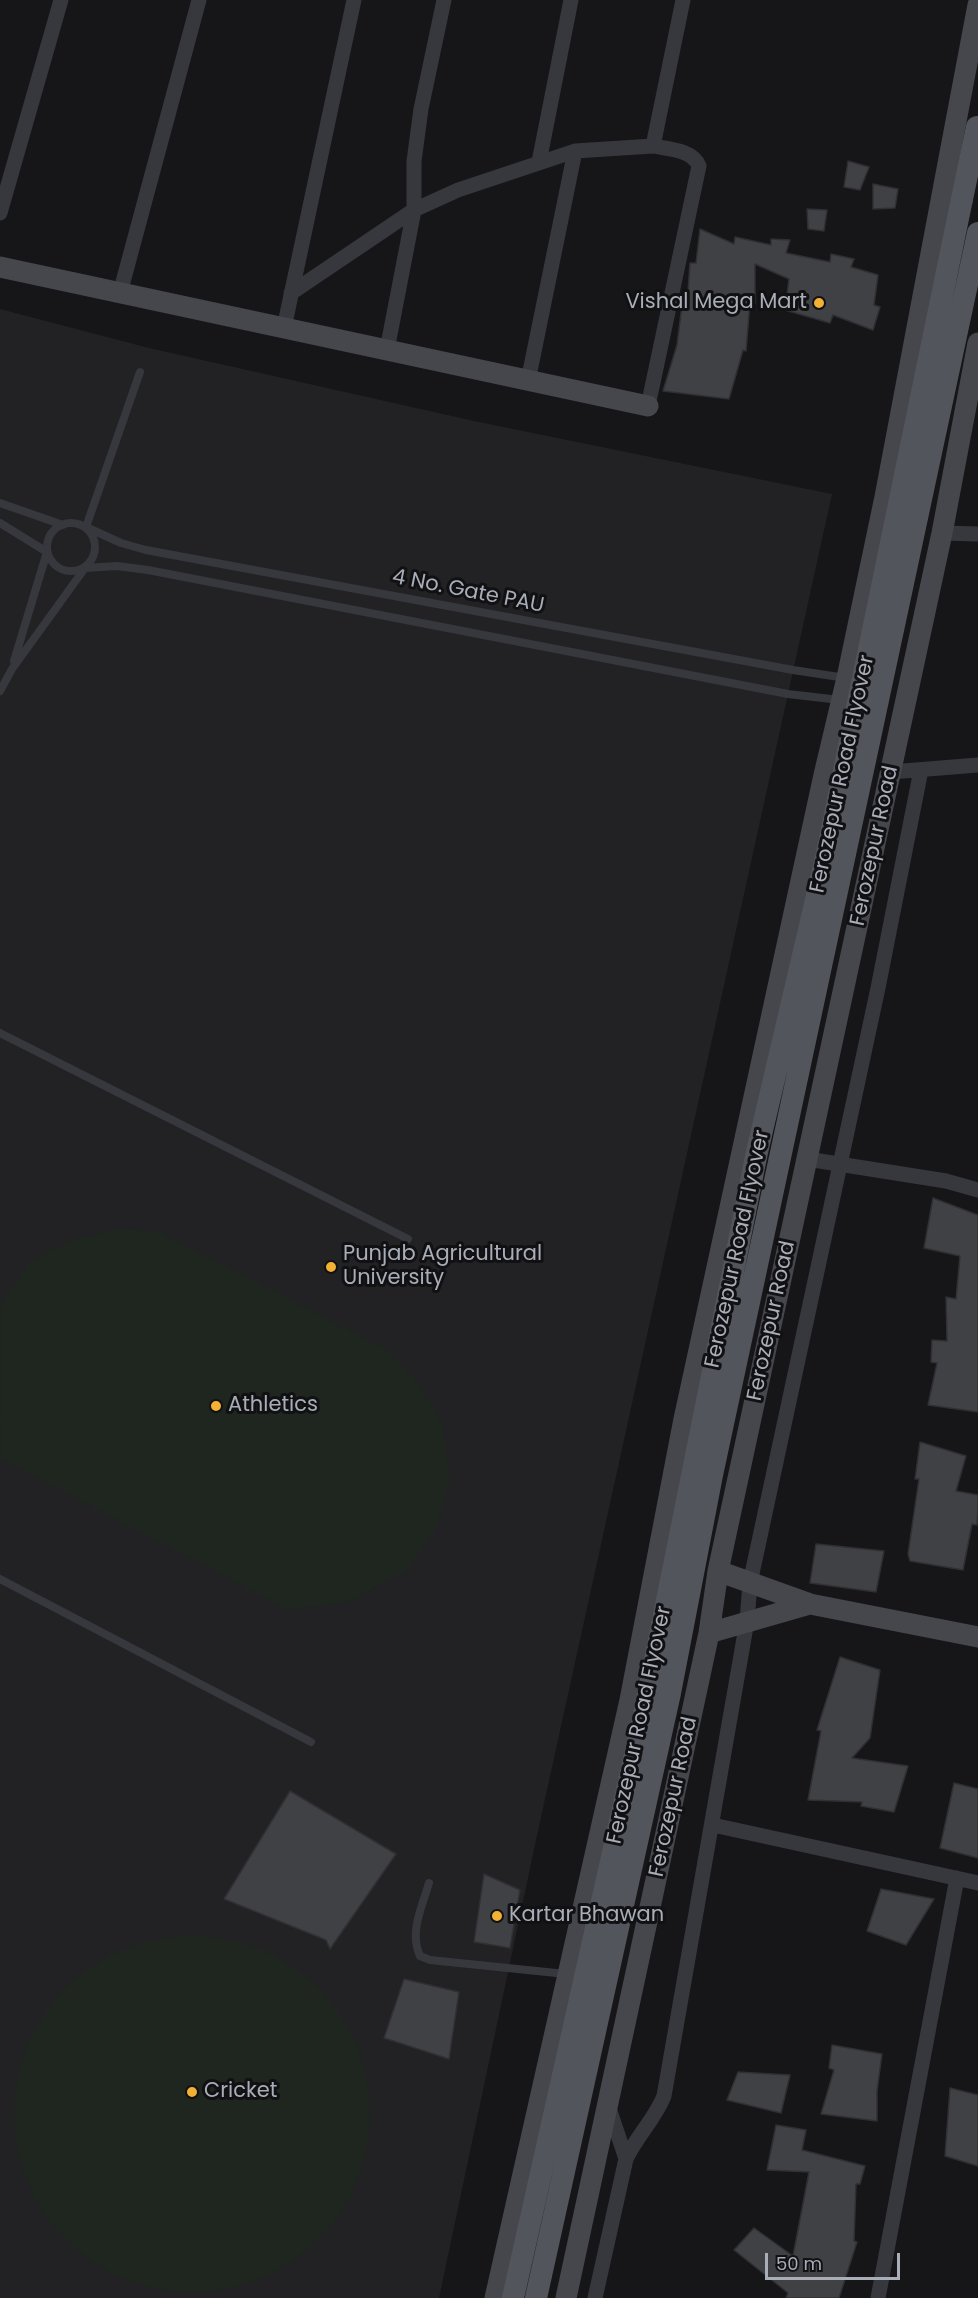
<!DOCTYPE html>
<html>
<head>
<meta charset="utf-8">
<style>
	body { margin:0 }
	#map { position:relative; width:978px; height:2298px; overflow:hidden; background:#161618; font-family:Poppins,sans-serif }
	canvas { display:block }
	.scale { position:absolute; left:765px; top:2253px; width:135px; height:27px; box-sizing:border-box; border:3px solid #a8adb8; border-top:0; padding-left:8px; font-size:18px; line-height:21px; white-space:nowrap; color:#a8adb8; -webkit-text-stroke:4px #111113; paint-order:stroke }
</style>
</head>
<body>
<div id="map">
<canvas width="978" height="2298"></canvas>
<div class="scale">50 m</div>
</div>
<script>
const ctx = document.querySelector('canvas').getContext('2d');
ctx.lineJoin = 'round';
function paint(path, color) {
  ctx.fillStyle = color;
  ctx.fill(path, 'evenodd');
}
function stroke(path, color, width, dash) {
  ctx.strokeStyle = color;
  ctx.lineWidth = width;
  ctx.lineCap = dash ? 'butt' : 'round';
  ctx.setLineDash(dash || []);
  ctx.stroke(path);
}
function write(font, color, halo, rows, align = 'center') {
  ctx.font = font + ' Poppins,sans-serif';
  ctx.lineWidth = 6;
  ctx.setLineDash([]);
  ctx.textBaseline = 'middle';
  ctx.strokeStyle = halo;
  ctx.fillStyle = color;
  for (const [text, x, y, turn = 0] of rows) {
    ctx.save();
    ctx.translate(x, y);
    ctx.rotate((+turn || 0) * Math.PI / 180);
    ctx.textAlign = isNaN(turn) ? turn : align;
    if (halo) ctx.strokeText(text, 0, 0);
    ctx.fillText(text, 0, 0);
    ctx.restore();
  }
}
const built = new Path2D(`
	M0 309 149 348 474 421 832 494 536 1840 439 2298H0Z`);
const green = new Path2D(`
	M118 1228 159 1232 388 1350 420 1386 443 1426 450 1480 435 1531 409 1568 350 1602 289 1610 0 1458 1 1304 31 1261 70 1241Z
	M14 2114a178 178 0 1 1 356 0a178 178 0 1 1-356 0Z`);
const building = new Path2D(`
	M848 161 869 167 860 190 844 187Z
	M873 184 898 189 895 208 873 209Z
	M807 209 827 210 824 231 808 229Z
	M700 229 734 244 735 237 771 245V239L790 240 786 253 830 262 831 254 854 259 851 267 878 275 874 305 880 307 873 330 833 315 830 323 785 310 789 279 755 264V303L750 302 746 351 743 350 729 399 663 391 677 345 682 305 687 306 690 263H696Z
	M933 1198 978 1215V1412L928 1405 937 1363 931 1362 932 1340 947 1341 946 1297 956 1299 960 1256 924 1248Z
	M920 1442 966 1456 956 1491 978 1495V1510L977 1525 972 1524 963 1570 910 1561 908 1554 919 1479H915Z
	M816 1544 884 1551 876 1592 810 1583Z
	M840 1657 880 1670 870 1738 852 1758 908 1766 894 1812 861 1806 862 1802 808 1800 821 1731 817 1730Z
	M954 1783 978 1789V1858L940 1848Z
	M290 1791 396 1854 330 1949 326 1940 224 1899Z
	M484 1874 520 1890 510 1948 474 1942Z
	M881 1889 934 1899 906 1945 867 1931Z
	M404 1979 459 1992 449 2059 384 2038Z
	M832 2045 882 2054 877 2091V2121L821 2114 834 2070 829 2068Z
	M738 2072 790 2075 781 2113 727 2100Z
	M950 2088 978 2095V2166L945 2156Z
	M776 2125 806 2130 802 2150 865 2166 860 2184H856L854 2241 857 2242 839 2298H786L788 2293 734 2250 754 2228 793 2256 809 2172 767 2170Z`);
const lane = new Path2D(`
	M140 372 86 527 121 543 146 550 793 670 846 678
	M0 503 63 525
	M47 547a24 24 0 1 1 48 0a24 24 0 1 1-48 0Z
	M0 523 47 552 14 661
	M0 691 12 669 85 568 117 566 148 570 788 694 840 700
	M0 1033 408 1239
	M0 1579 311 1742
	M429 1883C422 1907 409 1932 420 1956L430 1960 566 1974`);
const street = new Path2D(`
	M539 162 571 0
	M0 213 61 0
	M120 293 199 0
	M291 293 414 210 458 190 575 151 653 146 683 0
	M284 328 354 0
	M387 350 414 210V161L421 109 444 0
	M528 381 575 151
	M648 406 699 166C693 150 669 149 653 146
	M942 533 978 534
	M891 772 978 765
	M807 1159 946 1181 978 1190
	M713 1825 978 1883
	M608 2105 626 2159
	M595 2298 626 2159C636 2137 655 2119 664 2096L747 1621 750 1583 878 988 921 770
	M878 2298 957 1878`);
const secondary = new Path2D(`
	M0 267 648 406
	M718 1571 810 1604 978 1637
	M709 1633 810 1604
	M495 2298 630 1700 684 1419 824 775 847 678 885 497 978 5
	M566 2298 709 1633 718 1571 942 533 978 343`);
const primary = new Path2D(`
	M513 2298 645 1710 757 1152 827 853 962 199
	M536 2298 670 1693 712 1475 978 233`);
const primaryBridge = new Path2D(`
	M962 199 977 127`);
const markers = [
	[819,303,6,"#f2b134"],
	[331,1267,6,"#f2b134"],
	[216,1406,6,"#f2b134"],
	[497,1916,6,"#f2b134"],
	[192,2092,6,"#f2b134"]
];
const poiNames = [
	["Vishal Mega Mart",807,303,"right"],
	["Punjab Agricultural",343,1255],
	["University",343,1279],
	["Athletics",228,1406],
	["Kartar Bhawan",509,1916],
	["Cricket",204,2092]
];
const streetNames = [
	["4 No. Gate PAU",468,592,11],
	["Ferozepur Road Flyover",843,774,-78],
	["Ferozepur Road",875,846,-78],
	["Ferozepur Road Flyover",738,1249,-78],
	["Ferozepur Road",772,1321,-78],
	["Ferozepur Road Flyover",640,1725,-78],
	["Ferozepur Road",674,1797,-78]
];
paint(built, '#222225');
paint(green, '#1e261f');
paint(building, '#404145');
stroke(building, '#303034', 1.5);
stroke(lane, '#37383d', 8);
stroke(street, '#37383d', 15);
stroke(secondary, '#45474d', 21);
stroke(primary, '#53555c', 22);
stroke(primaryBridge, '#53555c', 22);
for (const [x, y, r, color] of markers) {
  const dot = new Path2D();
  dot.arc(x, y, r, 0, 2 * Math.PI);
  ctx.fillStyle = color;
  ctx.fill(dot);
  stroke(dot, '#111113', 2);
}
write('21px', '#a8adb8', '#111113', poiNames, 'left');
write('21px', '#a8adb8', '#111113', streetNames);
</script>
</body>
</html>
